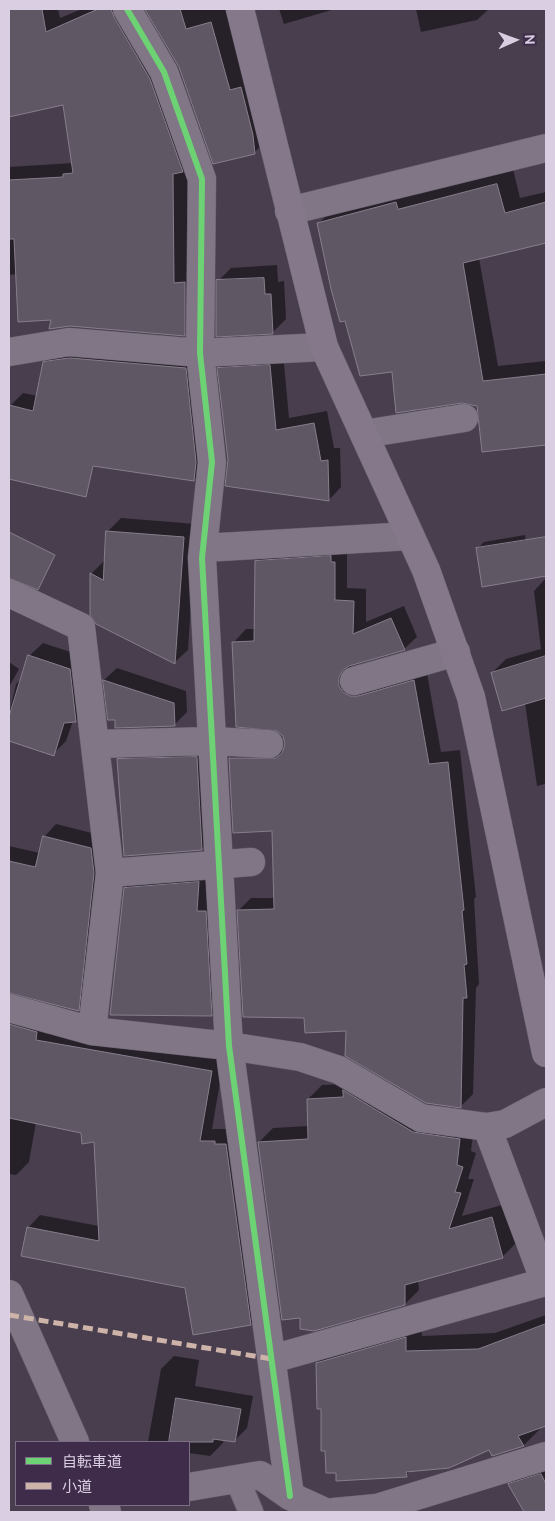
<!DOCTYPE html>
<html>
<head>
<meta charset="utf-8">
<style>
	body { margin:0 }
	#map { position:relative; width:555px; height:1521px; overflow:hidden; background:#483e4e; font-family:Ubuntu,"Noto Sans JP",sans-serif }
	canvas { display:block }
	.frame { position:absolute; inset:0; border:10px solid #dacfe2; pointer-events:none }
	.legend { position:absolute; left:15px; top:1441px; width:175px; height:65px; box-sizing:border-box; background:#3f2c4a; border:1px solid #7d6d87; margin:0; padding:6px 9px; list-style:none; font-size:15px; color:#dacfe2 }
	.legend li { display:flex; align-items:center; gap:10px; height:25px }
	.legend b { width:25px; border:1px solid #7d6d87 }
	.north { position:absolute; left:490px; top:15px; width:50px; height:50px; -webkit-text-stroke:4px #3f2c4a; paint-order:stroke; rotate:88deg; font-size:14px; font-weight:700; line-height:20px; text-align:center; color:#dacfe2 }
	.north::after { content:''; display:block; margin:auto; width:18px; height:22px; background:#dacfe2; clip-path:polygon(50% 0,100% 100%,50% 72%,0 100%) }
</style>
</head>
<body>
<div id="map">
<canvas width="555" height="1521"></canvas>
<div class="frame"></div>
<ul class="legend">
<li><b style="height:6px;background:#6cd273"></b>自転車道</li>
<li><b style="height:6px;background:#ceb3a9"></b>小道</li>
</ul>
<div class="north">N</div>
</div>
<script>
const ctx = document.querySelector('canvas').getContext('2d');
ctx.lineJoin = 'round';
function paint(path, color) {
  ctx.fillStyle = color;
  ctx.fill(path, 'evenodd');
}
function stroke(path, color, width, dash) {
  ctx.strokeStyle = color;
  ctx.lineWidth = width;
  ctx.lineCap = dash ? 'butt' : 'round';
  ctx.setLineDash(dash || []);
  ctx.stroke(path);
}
const shadow = new Path2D(`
	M9 9H58L60 18 82 9H131L187 165V269L198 320 184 335 53 319 17 274 9 275V167L73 163 64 104 9 116Z
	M146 9H226L244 77 268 138 254 153 180 66Z
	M279 9H335L284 24Z
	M416 9H489L477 20 421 32Z
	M513 169 520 198 546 192V241L479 258 498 366 546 361V447V444L478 405 393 371 319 223 334 208Z
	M277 265 278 282 284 281 286 319 272 333 218 281 231 268Z
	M57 350 198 355 207 467 194 480 91 464 52 488 9 478 10 406 23 393 38 396 44 363Z
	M283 353 289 418 327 411 334 448H340L341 487 329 500 229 460 219 368 231 356Z
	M121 518 196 524 188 650 175 662 91 614V574L104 561 108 531Z
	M525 535 531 572 477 549 484 542Z
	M269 548 347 549V588L366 589V622L404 606 417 637 404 649 351 664V672L426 668 441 752 460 750 476 897 474 899 479 984 476 988 473 1094 461 1106 347 1030 305 1017 238 911 251 898H275L273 829 230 758 243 745 285 746 284 736 234 642 246 629H256V561Z
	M546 578V792L545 784 537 786 525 703 492 673 506 659 541 649 534 591Z
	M43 643 83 656 89 708 76 721H73L66 741 53 754 9 740V715L16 684 22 678 29 656Z
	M9 662 19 669 9 687Z
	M117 668 186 691 187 712 174 725 116 719 104 680Z
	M214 740 219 832 201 849 118 760 136 742Z
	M56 824 104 836 91 997 78 1010 13 992 9 993V846L40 853 44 837Z
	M210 871 223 1004 211 1015 125 888 137 877Z
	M9 1005 224 1059 212 1129H227L263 1312 251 1324 186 1287 28 1228 40 1215 99 1226 95 1140 82 1132 36 1122 29 1162 16 1175 9 1174Z
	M351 1084 474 1125 471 1151 476 1153 468 1179H474L462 1216 506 1204 517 1242 503 1256 418 1280 419 1290 405 1304 301 1316 259 1142 273 1128 309 1126 308 1099 322 1085Z
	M546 1315V1425L538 1427 540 1429 524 1445 493 1455 489 1449 411 1470 406 1475 323 1408 317 1363 333 1347 421 1322 422 1336 495 1333Z
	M174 1356 199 1360 195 1386 253 1396 247 1428 234 1441 224 1439 223 1443 210 1456 189 1453V1442H148L161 1369Z
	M546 1464V1512H526L510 1484 523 1471Z`);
const building = new Path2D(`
	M9 9H42L46 32 98 9H111L114 17 150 79 183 172 173 174 174 283 185 282V336L70 326 49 329 51 320 18 322 14 239H9V180L63 177V174L73 173 63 105 9 117Z
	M145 9H180L186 29 211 22 230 90 241 87 253 135 255 154 213 164 179 67Z
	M497 184 505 213 546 202V243L463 263 483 381 546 374V445L482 452 477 406 462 403 396 413 392 372 360 376 345 321 340 322 331 289 317 223 396 202 398 209Z
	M264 278 265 294H271L273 334 216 337V280Z
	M70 358 186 368 196 462 194 481 93 466 86 497 9 479V405L33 411 43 362Z
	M270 365 276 430 314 423 321 461 328 460 329 501 225 486 228 460 217 368Z
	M106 531 184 537 175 664 96 624 90 615V573L103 580Z
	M9 532 55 555 38 590 9 578Z
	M546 537V576L482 587 476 548Z
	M331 556V562H335V600L354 601 353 634 391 618 405 650 349 666 343 670 339 677V686L343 692 350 696H358L414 680 429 764 448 762 464 910 462 911 467 964 464 965 467 998H463L461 1108 426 1103 345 1056 346 1031 305 1033 304 1018 243 1017 237 910 274 909 272 831 233 833 229 758H276L282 753 285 744 283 736 277 731 236 727 232 642 254 641 255 561Z
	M28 655 70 669 76 722 64 723 54 756 9 741V717Z
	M546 656V698L502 711 491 673Z
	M103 680 174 703 175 726 115 728V720H108Z
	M197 757 202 850 124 856 117 759Z
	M43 836 91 848 94 873 79 1011 9 993V861L35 867Z
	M199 882 197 911H206L212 1016 110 1015 124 888Z
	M9 1024 37 1032 36 1040 212 1071 200 1141H215V1144H226L251 1325 193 1335 185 1288 21 1256 27 1227 99 1241 94 1142 82 1144 81 1133 9 1118Z
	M343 1090 413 1132 460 1139 457 1165 463 1167 455 1192 461 1193 449 1229 492 1217 503 1258 405 1285V1305L314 1331 300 1329V1318L282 1320 258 1142 308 1139 307 1099 343 1097Z
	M546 1324V1426L518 1436 524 1446 492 1456 489 1450 449 1468 406 1472 407 1477 336 1481V1473H326L325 1451H321V1409H317L316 1363 406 1337V1351L478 1349Z
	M176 1398 241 1409 235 1442 213 1439V1442H169Z
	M541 1474 546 1484V1512H524L508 1484Z`);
const lane = new Path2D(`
	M237 1479 251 1512`);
const street = new Path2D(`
	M127 9 164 72 202 179 200 353 212 462 202 558 229 1046 290 1496
	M289 211 546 148
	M9 352 69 342 200 353 324 347
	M364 434 464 418
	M203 548 410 536
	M9 593 81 627 110 873 92 1031
	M354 681 456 652
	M96 744 212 741 269 744
	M110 873 251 862
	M9 1008 92 1031 229 1046 300 1057 339 1070 421 1118 487 1127 505 1124 546 1102
	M9 1294 75 1442
	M272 1359 545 1282 487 1127
	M189 1487 260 1475 290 1496 325 1512
	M103 1505 107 1512
	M334 1512 377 1508 546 1456`);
const secondary = new Path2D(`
	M240 9 324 347 426 570 471 697 546 1053`);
const quiet = new Path2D(`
	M9 1315 272 1359`);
const cycleway = new Path2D(`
	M127 9 164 72 202 179 200 353 212 462 202 558 229 1046 290 1496`);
paint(shadow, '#0007');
paint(building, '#605765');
stroke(building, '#877e8c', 1);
stroke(lane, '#645d6a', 26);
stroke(street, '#645d6a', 29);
stroke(secondary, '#645d6a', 29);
stroke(lane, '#807686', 24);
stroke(street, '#807686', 28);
stroke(secondary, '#84788a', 28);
stroke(quiet, '#ceb3a9', 5, [10, 5]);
stroke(cycleway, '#6cd273', 6);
</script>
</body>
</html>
